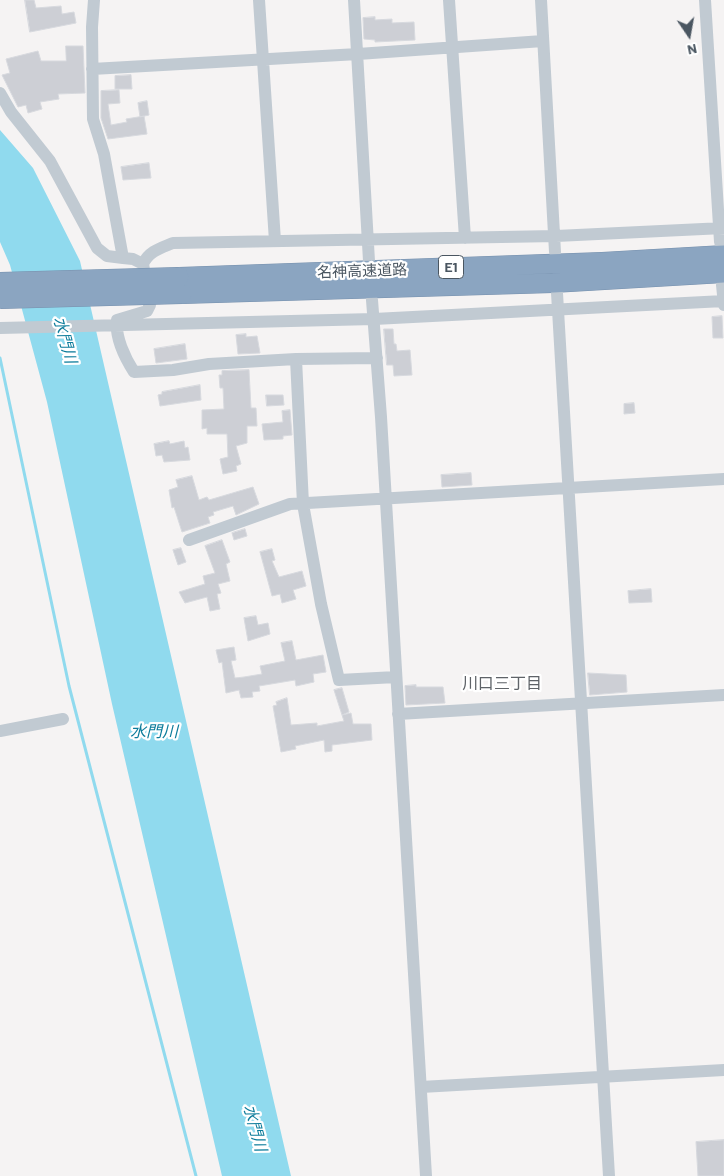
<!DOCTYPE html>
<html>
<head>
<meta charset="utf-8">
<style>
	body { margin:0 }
	#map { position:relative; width:724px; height:1176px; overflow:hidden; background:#f5f3f3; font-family:Barlow,sans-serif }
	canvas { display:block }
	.north { position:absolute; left:664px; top:10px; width:50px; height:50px; -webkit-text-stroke:4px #fff; paint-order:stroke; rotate:168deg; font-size:14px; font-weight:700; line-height:20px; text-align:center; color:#4a5661 }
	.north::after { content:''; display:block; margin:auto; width:18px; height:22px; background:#4a5661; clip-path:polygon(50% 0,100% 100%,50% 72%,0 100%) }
</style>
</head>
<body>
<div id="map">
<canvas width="724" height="1176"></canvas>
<div class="north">N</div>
</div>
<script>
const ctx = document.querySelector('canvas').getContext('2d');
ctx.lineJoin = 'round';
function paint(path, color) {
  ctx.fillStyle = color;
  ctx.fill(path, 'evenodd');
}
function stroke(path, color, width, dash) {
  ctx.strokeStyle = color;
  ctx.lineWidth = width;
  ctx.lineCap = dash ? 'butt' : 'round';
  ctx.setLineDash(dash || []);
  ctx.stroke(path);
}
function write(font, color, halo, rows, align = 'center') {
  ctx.font = font + ' Barlow,"Noto Sans JP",sans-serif';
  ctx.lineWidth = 4.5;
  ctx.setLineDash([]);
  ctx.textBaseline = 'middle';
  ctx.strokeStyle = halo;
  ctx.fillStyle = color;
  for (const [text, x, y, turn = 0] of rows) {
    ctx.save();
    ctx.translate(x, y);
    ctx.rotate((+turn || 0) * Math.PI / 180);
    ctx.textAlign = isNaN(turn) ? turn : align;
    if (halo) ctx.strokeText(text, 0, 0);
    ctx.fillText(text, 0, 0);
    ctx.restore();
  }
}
const water = new Path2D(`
	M0 130 33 168 80 261 291 1176H222L112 704 47 402 10 265 0 242Z`);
const stream = new Path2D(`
	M0 358 69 686 196 1176`);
const building = new Path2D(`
	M25 0H34L36 8 61 6 62 14 74 12 76 23 30 32Z
	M375 17V20L392 19V23L414 22 415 40 375 42V40L364 39 363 18Z
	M66 46H83L85 93 58 94 59 99 40 102 42 109 28 113 26 105 18 107 2 75 10 73 6 59 38 51 41 61H66Z
	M131 75 132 89H115V76Z
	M119 90 120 103 108 104 111 125 127 122 126 119 144 116 147 134 108 139 101 118V91Z
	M147 101 149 115 140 117 138 103Z
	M149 163 151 178 123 180 121 167Z
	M722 316 723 338H713L712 317Z
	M384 329H393L394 344H396L397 351 410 350 412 375 394 376 393 365H387Z
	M246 334V337L257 336 260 353 238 354 236 335Z
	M185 344 187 359 156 363 154 349Z
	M249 370 251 408H256L257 426H247V443L236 446 241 464 236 466 237 471 223 474 220 459 228 457 227 434H207V428L202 429V410L224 409 223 388H220L219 375H222V371Z
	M200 385 201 400 160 406 158 395 162 394V392Z
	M266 395H283L284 405 267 406Z
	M634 403 635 413 624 414V404Z
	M290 410 292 435 283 436V439L264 440 262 424 283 422 282 411Z
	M169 441 170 444 184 441 185 448 188 447 190 460 164 462 162 455 156 456 154 444Z
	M471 473 472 485 442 487 441 475Z
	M192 476 199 500 207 497 209 500 253 487 259 504 236 515 233 506 213 512 214 515 208 517 210 523 182 532 174 507 172 508 169 490 178 487 176 480Z
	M245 529 247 536 234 540 232 533Z
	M222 540 230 562 226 564 230 581 218 584 221 593 217 594 220 609 210 611 207 597 185 603 179 592 205 584 203 576 215 573 205 546Z
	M181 548 186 562 178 565 173 550Z
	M272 549 275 560 272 561 279 577 302 571 306 586 293 590 296 599 282 603 280 594 272 596 260 552Z
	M651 589 652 602 629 603 628 591Z
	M256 616 258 625 268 623 270 634 248 641 244 618Z
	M292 641 296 660 323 655 326 672 313 674 314 682 296 686 295 680 259 686 260 691 252 692 253 697 241 698 239 690 226 693 222 662 219 663 216 650 234 647 236 660 231 661 235 678 244 677 262 674 260 666 285 661 281 643Z
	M588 673 626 675 627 692 590 695Z
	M416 685V687H443L445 703 406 705 405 686Z
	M342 688 349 712 342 715 334 690Z
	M287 698 291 725 317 723V726L344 721 342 715 351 713 353 724H371L372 740 332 745V751L325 752 324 740 295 746 296 749 281 752 273 706 277 705 276 702Z
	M724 1140V1176H698L696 1142Z`);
const minor = new Path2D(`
	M94 0 92 27 93 119 104 154 123 258 133 259 143 264
	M259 0 275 241
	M354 0 369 261
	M449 0 465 238
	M541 0 555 252
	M705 0 720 242
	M92 69 358 54 543 41
	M0 93 11 112 50 161 97 248 107 256 123 258
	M722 285 724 305
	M557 293 609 1176
	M372 300 381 417 426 1176
	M0 328 374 319 724 301
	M377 358 296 359 303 504 321 604 339 680 396 677
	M296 359 209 364 173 370 134 372C125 358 115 337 117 320L147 311 150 305 143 264C149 251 161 248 173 243L556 236 724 228
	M189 540 290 504 724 479
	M398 714 724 695
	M0 731 63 719
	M421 1087 724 1070`);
const highway = new Path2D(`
	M179 277 602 262 724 255
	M182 294 553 283 724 273`);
const highwayBridge = new Path2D(`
	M0 282 179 277
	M0 299 182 294`);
const shields = [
	[451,267,25]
];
const shieldNames = [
	["E1",451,267]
];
const streetNames = [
	["名神高速道路",362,271,-2]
];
const waterNames = [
	["水門川",65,340,75],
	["水門川",154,732],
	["水門川",255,1128,75]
];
const neighbourhoodNames = [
	["川口三丁目",502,684]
];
paint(water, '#90daee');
stroke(stream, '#90daee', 3);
paint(building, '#cdcfd5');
stroke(building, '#d7d9de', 1);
stroke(highway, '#7690ad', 20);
stroke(minor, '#c1cad2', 12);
stroke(highway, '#8ba5c1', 19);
stroke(highwayBridge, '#7690ad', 20, []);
stroke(highwayBridge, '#8ba5c1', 19);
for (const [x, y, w] of shields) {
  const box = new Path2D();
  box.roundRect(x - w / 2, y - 11.5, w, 23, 4);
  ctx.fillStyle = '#fff';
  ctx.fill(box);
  stroke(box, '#4a5661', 1);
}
write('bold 14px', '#4a5661', null, shieldNames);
write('15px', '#4a5661', '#fff', streetNames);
write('italic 16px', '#0c7c9b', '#fff', waterNames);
write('16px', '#5f6368', '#fff', neighbourhoodNames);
</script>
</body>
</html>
